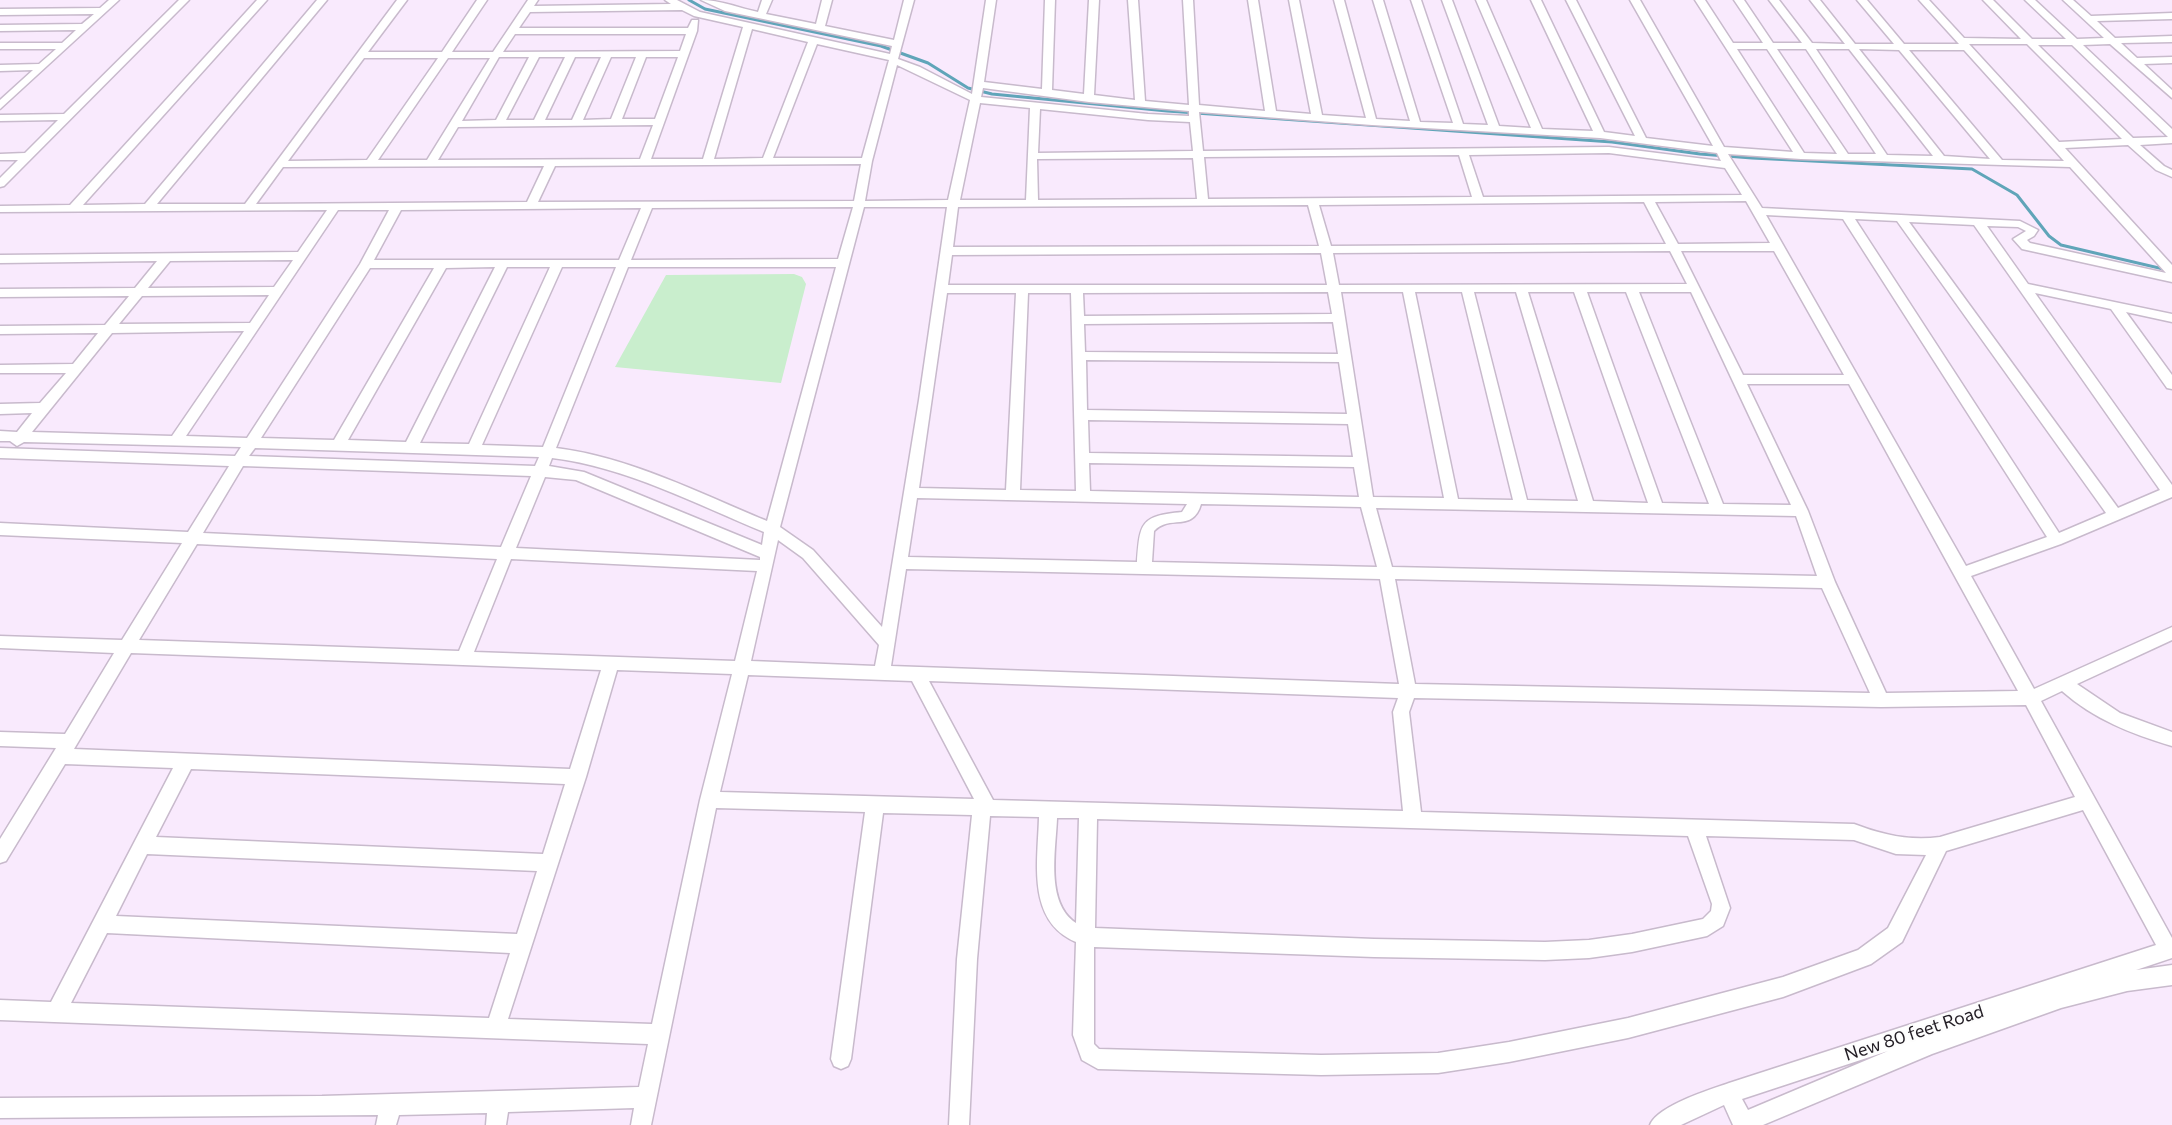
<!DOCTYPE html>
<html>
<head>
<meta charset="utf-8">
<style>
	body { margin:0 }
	canvas { display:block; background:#f9eafd }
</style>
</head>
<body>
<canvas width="2172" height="1125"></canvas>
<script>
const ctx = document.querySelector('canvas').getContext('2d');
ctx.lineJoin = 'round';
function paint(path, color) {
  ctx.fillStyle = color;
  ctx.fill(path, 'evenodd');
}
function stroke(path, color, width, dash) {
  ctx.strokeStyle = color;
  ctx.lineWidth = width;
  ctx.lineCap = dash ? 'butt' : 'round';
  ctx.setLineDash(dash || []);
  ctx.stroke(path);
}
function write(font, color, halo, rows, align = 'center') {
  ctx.font = font + ' Commissioner,sans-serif';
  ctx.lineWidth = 4.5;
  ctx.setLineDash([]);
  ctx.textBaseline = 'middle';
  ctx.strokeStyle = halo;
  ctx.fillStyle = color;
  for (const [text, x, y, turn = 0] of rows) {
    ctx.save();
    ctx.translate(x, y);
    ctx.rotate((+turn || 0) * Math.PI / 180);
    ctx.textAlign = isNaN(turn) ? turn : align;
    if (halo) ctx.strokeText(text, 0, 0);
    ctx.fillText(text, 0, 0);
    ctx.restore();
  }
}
const green = new Path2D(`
	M794 274 802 277 806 284 781 383 615 367 666 275Z`);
const stream = new Path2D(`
	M689 0 705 9 881 46 928 63 968 88 992 94 1167 111 1612 142 1700 154 1752 158 1972 169 2017 195 2049 236 2061 245 2172 271`);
const minor = new Path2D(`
	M109 0H119L0 109V100L33 70 0 71V65L39 64 56 49H0V43H62L76 30 0 31V25L82 24 94 14 0 15V9L100 8Z
	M179 0H189L4 186 0 187V178L18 160H0V154L25 153 58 120 0 121V115L64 114Z
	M257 0H267L83 205 145 204 317 0H327L157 204H245L397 0H407L368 52H442L477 0H487L452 52H493L528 0H538L534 6 671 4 665 0H677L700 12 890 54 892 46 725 11 701 0C720 0 739 8 758 12L762 0H772L766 14 816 24 822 0H832L825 26 894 40 904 0H914L898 59 920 67 972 94 986 0H996L984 82 1042 89 1045 0H1055L1052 90 1084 94 1089 0H1099L1094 95 1135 100 1128 0H1138L1145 101 1189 105 1183 0H1193L1199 105 1265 111 1248 0H1258L1276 111 1311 114 1289 0H1299L1322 115 1366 118 1334 0H1344L1376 119 1410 121 1373 0H1383L1420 122 1453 123 1411 0H1421L1463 124 1488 125 1442 0H1452L1499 126 1531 128 1476 0H1486L1542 129 1593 131 1531 0H1541L1604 132 1635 136 1566 0H1576L1646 138 1713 146 1630 0H1640L1724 147 1793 152 1695 0H1705L1733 43H1763L1734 0H1744L1773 43H1802L1769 0H1779L1812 43 1845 44 1810 0H1820L1855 44H1894L1857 0H1867L1904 44H1959L1919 0H1929L1964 38 2021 39 1983 0H1993L2032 39H2066L2025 0H2035L2077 39 2104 38 2063 0H2073L2091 16 2172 13V19L2097 21 2115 38 2172 36V42L2121 43 2137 58 2172 57V63L2144 64 2172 90V98L2110 44 2083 45 2172 129V143L2140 145 2164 166 2172 170V177L2156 170 2128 145 2065 148 2172 265V282L2022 249 2013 239 2026 231 2018 227 1987 226 2028 284 2172 314V322L2126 312 2172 375V389L2167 388 2111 309 2035 293 2172 485V497L2061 544 1971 576 2034 689 2172 627V640L2077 684 2120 713 2172 732V746C2131 734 2094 719 2062 691L2041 701 2172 938V958L2136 970 2172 965V985L2127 991 2061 1008 1932 1054 1763 1125H1733L1724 1105 1681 1125H1650C1657 1106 1709 1090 1729 1083L2156 945 2083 810 1946 851 1902 942 1871 964 1783 997 1628 1038 1509 1062 1438 1073 1321 1075 1098 1069 1082 1060 1073 1035 1076 942C1026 921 1038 861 1039 817L990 816 977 959 969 1125H949L957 959 972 815 883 813 851 1059 848 1066 841 1069 834 1066 831 1059 865 812 716 808 651 1125H631L634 1108 508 1112 506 1125H486L487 1113 399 1115 396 1125H376L378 1115 0 1118V1098L322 1096 639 1087 648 1044 0 1020V1000L51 1002 173 768 65 764 6 861 0 863V839L56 748 0 746V732L65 734 114 653 0 648V636L122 640 182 543 0 535V523L188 532 229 466 0 458V448L235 456 241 447 24 442 17 446 10 441H0V431L17 432 32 413 0 414V404L40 403 66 373H0V365L73 364 98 333 0 334V326L105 325 129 296 0 297V289L135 288 157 261 0 263V255L298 252 327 210 0 212V206L70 205ZM682 10 694 16 743 27 703 159H651L697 31 698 20H692L688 28H519L530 12ZM752 29 808 42 763 158 714 159ZM515 34H686L680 51 503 52ZM817 44 889 60 862 158H773ZM1969 44H2027L2122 139 2059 142ZM2038 45H2072L2168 137 2133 138ZM1737 49H1767L1837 154 1804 153ZM1777 49H1806L1876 154H1848ZM1816 49H1849L1933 156 1887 155ZM1859 49 1899 50 1990 159 1944 156ZM1909 50H1964L2064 161 2002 160ZM499 57H529L496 120 462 121ZM539 57H565L534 120H506ZM575 57H601L572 120H545ZM611 57H636L611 119 583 120ZM646 57H678L655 119H622ZM364 58H438L367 160 288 161ZM448 58H490L427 160H378ZM897 65 970 100 948 200 865 201 872 161ZM983 88 1089 102 1189 111V116L1148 114 981 97ZM980 103 1030 108 1026 200H960ZM1040 109 1148 120 1190 122 1193 151 1038 153ZM1199 112 1372 125 1600 138 1717 153 1721 161 1609 147 1203 151ZM653 125 640 159 438 160 458 127ZM1609 153 1725 168 1742 195 1483 197 1469 155ZM1728 154 1801 159 2070 167 2166 273 2030 243 2027 240 2034 236 2038 230 2020 221 1762 208ZM1459 155 1472 197 1208 199 1204 157ZM1193 158 1197 199 1038 200 1037 159ZM861 164 854 201 538 202 555 166ZM544 166 527 202 256 204 283 167ZM1746 201 1770 243 1678 244 1655 202ZM1644 202 1666 244 1331 246 1319 205ZM1308 205 1319 246 953 247 958 207ZM853 207 838 259 631 260 652 208ZM864 207H947L919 400 882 627 813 550 780 527ZM641 208 619 260H374L401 210ZM338 210H389L360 264 247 438 186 436ZM1766 215 1843 219 2047 537 1966 566ZM1855 219 1897 221 2106 513 2059 533ZM1909 222 1974 225 2160 490 2118 508ZM1670 251 1687 284 1339 285 1333 253ZM1681 251H1774L1844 375H1743ZM1321 253 1327 285H948L952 255ZM293 260 274 287 148 288 170 261ZM495 267 406 442 348 440 446 268ZM507 267H550L469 444 420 443ZM562 267H616L543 447 482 445ZM628 267H836L767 521C699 493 629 457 556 448ZM370 268H434L334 440 261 438ZM1328 292 1332 314 1084 316 1083 293ZM1341 292H1403L1444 498 1373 497ZM1415 292H1462L1513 500 1458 499ZM1474 292H1516L1578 501 1527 500ZM1528 292H1574L1648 503 1593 501ZM1587 292H1626L1709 504 1662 503ZM1639 292H1691L1791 505 1723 504ZM947 293H1016L1006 490 919 488ZM1028 293H1071L1076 491 1020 490ZM269 295 250 323 119 324 142 296ZM1333 322 1338 354 1085 352 1084 324ZM244 331 172 436 32 432 112 333ZM1086 360 1339 362 1347 414 1087 410ZM1747 384H1849L2018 691 1886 693 1835 582 1808 511ZM1088 420 1348 424 1353 457 1089 453ZM255 448 539 457 535 466 249 456ZM552 458C626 467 696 504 764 532L762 545 584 472 549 466ZM1089 463 1354 467 1359 497 1090 491ZM243 466 531 476 501 547 203 533ZM545 477 576 480 760 557V560L516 548ZM917 498 1187 504 1182 512C1140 516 1140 523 1137 562L908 557ZM1201 504 1361 507 1377 567 1152 562 1154 531C1169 514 1193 533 1201 504ZM1376 508 1796 516 1817 576 1392 567ZM778 540 803 558 879 645 875 666 751 661ZM197 544 497 559 459 651 139 640ZM511 559 757 571 735 661 474 652ZM906 569 1380 579 1399 684 891 666ZM1395 579 1822 588 1870 693 1415 684ZM131 653 601 670 570 769 74 749ZM617 670 732 674 700 800 652 1024 508 1019 586 777ZM748 675 912 681 974 799 720 792ZM929 681 1398 698 1393 712 1403 811 993 800ZM1414 698 1881 707 2026 705 2075 797 1940 837C1909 841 1883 835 1854 824L1421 812 1409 712ZM191 769 565 784 543 854 156 837ZM1057 818H1079L1076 923C1045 903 1056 849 1057 818ZM1097 819 1688 836 1712 904 1711 911 1703 919 1632 934 1589 940 1545 942 1374 939 1095 928ZM1706 836 1854 840 1896 854 1926 855 1888 928 1858 950 1783 977 1628 1018 1509 1042 1438 1053 1321 1055 1099 1049 1094 1044V947L1374 957 1545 960 1589 958 1632 952 1707 936 1723 926 1730 908ZM147 854 537 871 517 934 116 916ZM107 933 510 953 489 1018 71 1003ZM1888 1051 1748 1110 1742 1099Z`);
const nearStreetnames = [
	["New 80 feet Road",1914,1033,-18]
];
paint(green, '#c9eecd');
stroke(stream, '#60a5b9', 3);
stroke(minor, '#c8bacc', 3);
paint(minor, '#fff');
write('18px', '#221d24', '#fdfdfd', nearStreetnames);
</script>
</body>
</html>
